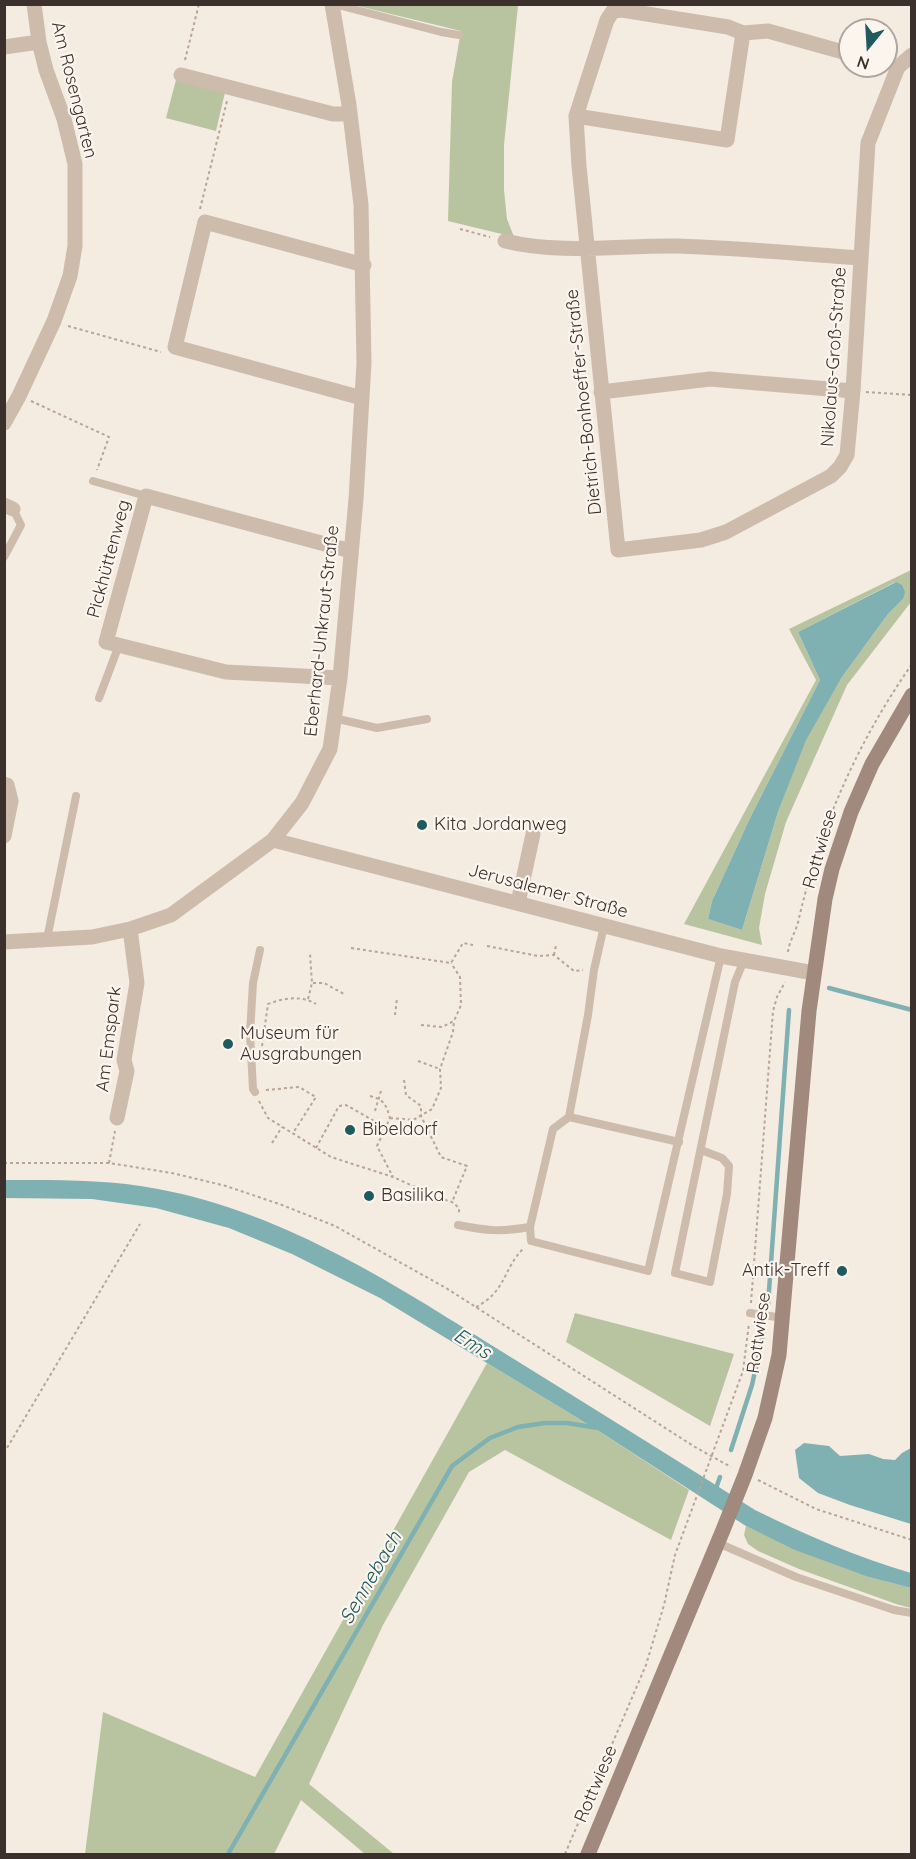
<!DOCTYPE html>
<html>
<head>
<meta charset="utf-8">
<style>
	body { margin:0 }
	#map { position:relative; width:916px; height:1859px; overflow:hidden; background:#f4ebe1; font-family:Quicksand,sans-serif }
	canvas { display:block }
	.frame { position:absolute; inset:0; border:6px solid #3b302b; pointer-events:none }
	.north { position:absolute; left:838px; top:18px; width:60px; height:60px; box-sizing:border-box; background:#fbf5ee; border:2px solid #aea6a0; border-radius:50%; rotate:198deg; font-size:16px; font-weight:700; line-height:24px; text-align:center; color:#3b302b }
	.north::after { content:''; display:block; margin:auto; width:21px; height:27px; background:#1f5a5e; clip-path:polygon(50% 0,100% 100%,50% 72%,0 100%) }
</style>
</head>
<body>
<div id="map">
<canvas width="916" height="1859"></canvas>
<div class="frame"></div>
<div class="north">N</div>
</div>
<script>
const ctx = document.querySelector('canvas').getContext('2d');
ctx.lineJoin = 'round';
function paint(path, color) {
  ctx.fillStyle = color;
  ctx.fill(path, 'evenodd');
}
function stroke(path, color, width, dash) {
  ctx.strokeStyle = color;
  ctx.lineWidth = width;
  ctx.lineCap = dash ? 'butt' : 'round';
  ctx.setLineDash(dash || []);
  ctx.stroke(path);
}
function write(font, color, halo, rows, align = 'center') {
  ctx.font = font + ' Quicksand,sans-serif';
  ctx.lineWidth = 4.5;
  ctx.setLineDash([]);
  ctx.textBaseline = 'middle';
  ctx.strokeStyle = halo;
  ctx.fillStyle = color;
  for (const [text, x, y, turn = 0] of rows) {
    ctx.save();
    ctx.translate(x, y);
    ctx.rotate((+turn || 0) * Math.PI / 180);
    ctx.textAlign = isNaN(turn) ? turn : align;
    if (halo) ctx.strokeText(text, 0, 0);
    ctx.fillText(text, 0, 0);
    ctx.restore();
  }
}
const green = new Path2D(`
	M354 5H518L504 145V190L507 219 514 237 448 221 452 82 461 31Z
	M177 76 226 88 216 131 166 118Z
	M911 570V602L847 685 786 822 765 894 759 928 762 945 684 924 816 680 789 629ZM895 582 903 599 888 614 842 677 805 740 778 812 742 930 708 919 712 901 750 818 820 680 798 632Z
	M575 1313 734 1354 710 1426 566 1342Z
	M487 1363 594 1428 689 1490 671 1540 505 1450 469 1472 383 1625 309 1784 394 1854H365L301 1800 274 1854H85L103 1712 255 1777Z
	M746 1526C801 1552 852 1573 911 1588V1608L896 1604 799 1569 758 1551 748 1544 744 1535Z`);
const water = new Path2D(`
	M896 582 902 585 905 592 903 599 888 614 842 677 806 740 778 812 742 930 708 919 712 901 750 818 820 680 798 632Z
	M4 1180C56 1180 107 1179 158 1189 287 1213 400 1288 509 1356 591 1407 674 1458 755 1510 806 1535 857 1557 911 1573V1588L866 1576 795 1550 746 1526 594 1428 380 1298 292 1254 229 1228 156 1208 92 1199 5 1198Z
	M804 1443 829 1446 840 1456 869 1454 883 1459 895 1460 902 1453 911 1448V1524L850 1505 818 1493 799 1478 795 1450Z`);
const stream = new Path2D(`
	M829 988 912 1010
	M768 1305 789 1010
	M731 1450 752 1385 764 1330
	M715 1491 720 1477
	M228 1854 452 1466 490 1438 518 1427 545 1423H567L598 1428`);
const path = new Path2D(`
	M185 60 199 4
	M200 209 227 101
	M460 229 490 237
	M68 326 161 352
	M866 392 912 395
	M31 401 109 437 97 470
	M487 946 538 956 554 955 574 971 583 970
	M351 948 451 963 463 943 473 945
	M788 952C789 941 797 930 799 918 821 825 857 743 912 664
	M554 955 556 945
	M313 983H324L344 994
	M308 999 312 983 310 954
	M395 1015 397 998
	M421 1025 442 1027 454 1021 461 1005 460 977 451 963
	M262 1046 268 1004C283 998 301 995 316 1004
	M418 1061 440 1069
	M404 1080 406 1095 421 1106V1116L441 1157 467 1166 452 1202
	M266 1090 299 1087 316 1097 293 1133
	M370 1096C385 1100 386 1105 390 1118L377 1146 393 1177
	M259 1101 268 1118 331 1157 393 1177 422 1190
	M375 1111 381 1091
	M390 1118 413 1120 432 1109 441 1088 440 1069 453 1032 454 1021
	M272 1143 282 1127
	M316 1148 339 1106 346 1105 376 1122
	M4 1163H109L172 1173 226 1186 282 1205 335 1226 446 1288 695 1447 731 1467
	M109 1163 115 1131
	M439 1198 452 1202 459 1208V1213
	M751 1303 773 1011 777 997 785 982
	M476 1307C507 1291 503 1268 524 1248
	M4 1453 140 1224
	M758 1480 816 1509 912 1540
	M565 1854 646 1665 664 1605 675 1555 743 1371 749 1323`);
const lane = new Path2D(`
	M334 4 441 32 459 35
	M93 481 146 496
	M4 557 21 525 13 509
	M99 698 119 645
	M334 718 377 728 427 719
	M604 926 594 970 588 1015 569 1117 553 1129 530 1227 531 1241 648 1271 721 956
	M47 939 76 796
	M255 1092 253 1089 250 1033 253 983 260 950
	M569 1117 679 1142
	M701 1150 722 1158 729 1166 727 1194 710 1282 675 1273 735 982 744 960
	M458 1225C488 1231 500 1232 530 1227
	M750 1313 783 1318
	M718 1543 796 1577 894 1610 912 1613`);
const street = new Path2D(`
	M4 47 39 42
	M850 54 768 31 743 33 728 27 622 10 613 11 607 20 576 116 579 166 618 550 701 540 726 532 831 476 840 467 847 455 853 391 868 143 898 67 912 55
	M181 75 333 114H350
	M576 116 727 140 743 33
	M505 241C562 255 620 245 678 246 739 248 800 254 861 258
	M601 392 710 379 853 391
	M362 398 175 347 205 222 364 265
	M4 423 19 396 54 321 70 276 75 246V164L64 119 46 70 39 42 34 4
	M4 505 13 509
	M340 678 226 672 106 642 146 496 351 551
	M4 784 7 785 11 801 4 836
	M273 840 721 956 814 973
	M518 903 533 834
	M4 942 92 937 130 929 171 915 273 840 302 803 330 749 340 678 356 499 364 363 361 205 349 105 332 4
	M117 1118 127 1071 124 1060 137 983 130 929`);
const secondary = new Path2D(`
	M588 1854 723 1530 745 1475 765 1418 779 1355 809 1011 825 899 832 869 851 812 872 764 912 695`);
const markers = [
	[422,825,6,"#1f5a5e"],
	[228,1044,6,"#1f5a5e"],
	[350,1130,6,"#1f5a5e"],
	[369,1196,6,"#1f5a5e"],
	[842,1271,6,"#1f5a5e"]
];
const streetNames = [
	["Am Rosengarten",74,90,76],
	["Nikolaus-Groß-Straße",834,357,-86],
	["Dietrich-Bonhoeffer-Straße",584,402,-96],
	["Pickhüttenweg",109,559,-75],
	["Eberhard-Unkraut-Straße",322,631,-84],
	["Rottwiese",820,849,-74],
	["Jerusalemer Straße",548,891,15],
	["Am Emspark",109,1039,-83],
	["Rottwiese",759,1333,-82],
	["Rottwiese",596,1784,-67]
];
const poiNames = [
	["Kita Jordanweg",434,825],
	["Museum für",240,1034],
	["Ausgrabungen",240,1055],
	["Bibeldorf",362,1130],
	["Basilika",381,1196],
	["Antik-Treff",830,1271,"right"]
];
const waterNames = [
	["Ems",472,1344,32],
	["Sennebach",371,1578,-60]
];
paint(green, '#b8c4a0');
paint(water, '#7fb0b2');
stroke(stream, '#7fb0b2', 4.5);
stroke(path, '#b9a596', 2, [3, 3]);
stroke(lane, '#cdbbac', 8);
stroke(street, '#cdbbac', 15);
stroke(secondary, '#a18a7d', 15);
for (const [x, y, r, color] of markers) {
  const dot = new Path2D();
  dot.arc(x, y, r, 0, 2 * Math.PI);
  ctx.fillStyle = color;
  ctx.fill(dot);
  stroke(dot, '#fbf5ee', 2);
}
write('18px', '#3b302b', '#fbf5ee', streetNames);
write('18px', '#3b302b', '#fbf5ee', poiNames, 'left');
write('italic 20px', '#1f5a5e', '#fbf5ee', waterNames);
</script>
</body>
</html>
